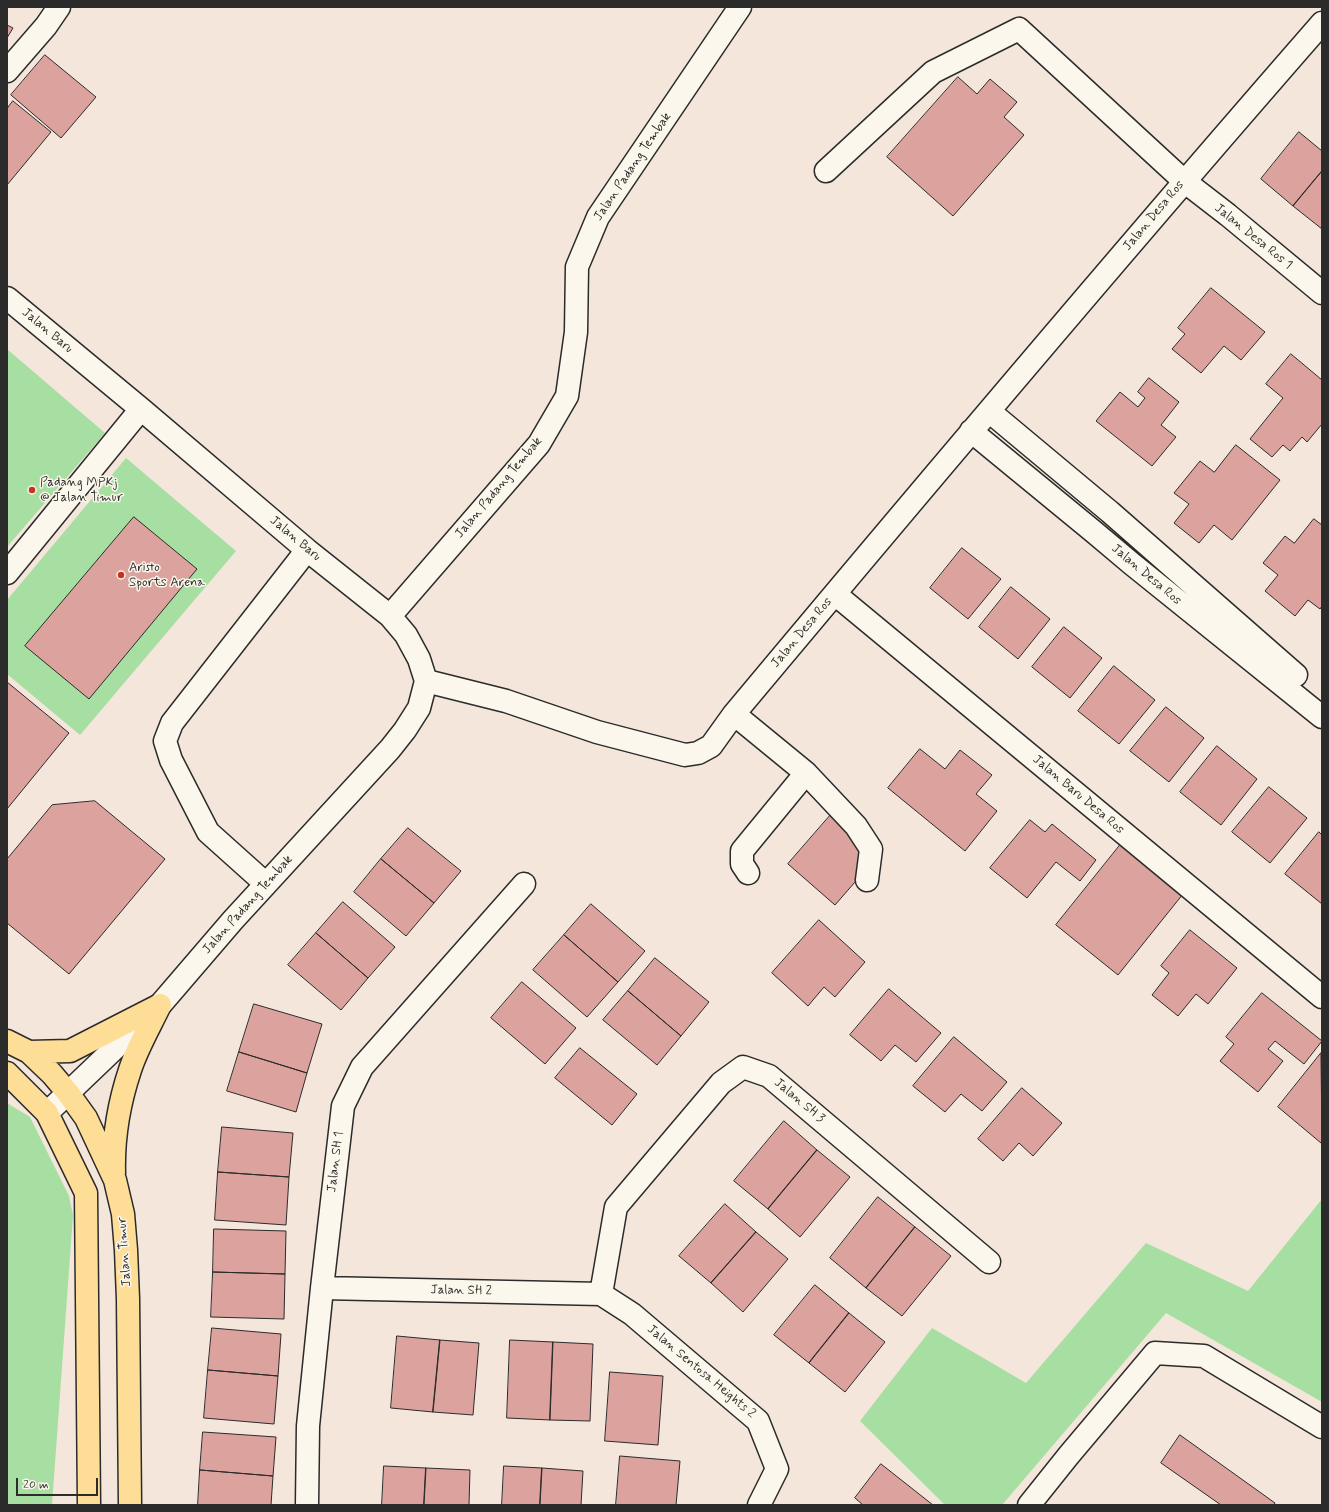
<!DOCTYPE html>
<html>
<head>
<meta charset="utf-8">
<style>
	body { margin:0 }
	#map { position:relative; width:1329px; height:1512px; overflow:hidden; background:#f5e6dc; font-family:Mynerve,sans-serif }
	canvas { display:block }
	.frame { position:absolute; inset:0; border:8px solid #2b2b2b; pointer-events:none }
	.scale { position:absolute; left:16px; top:1478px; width:82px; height:18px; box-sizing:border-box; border:2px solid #2b2b2b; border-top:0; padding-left:5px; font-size:12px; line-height:14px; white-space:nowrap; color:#2b2b2b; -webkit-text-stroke:3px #fbf7ec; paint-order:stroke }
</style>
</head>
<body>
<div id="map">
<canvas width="1329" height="1512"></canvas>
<div class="frame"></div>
<div class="scale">20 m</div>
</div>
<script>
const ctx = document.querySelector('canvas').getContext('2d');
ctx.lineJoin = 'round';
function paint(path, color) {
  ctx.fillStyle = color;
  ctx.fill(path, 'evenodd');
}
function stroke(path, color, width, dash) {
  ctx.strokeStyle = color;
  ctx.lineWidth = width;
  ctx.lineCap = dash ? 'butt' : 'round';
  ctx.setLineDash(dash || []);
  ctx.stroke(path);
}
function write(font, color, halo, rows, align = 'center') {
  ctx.font = font + ' Mynerve,sans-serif';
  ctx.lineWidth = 3;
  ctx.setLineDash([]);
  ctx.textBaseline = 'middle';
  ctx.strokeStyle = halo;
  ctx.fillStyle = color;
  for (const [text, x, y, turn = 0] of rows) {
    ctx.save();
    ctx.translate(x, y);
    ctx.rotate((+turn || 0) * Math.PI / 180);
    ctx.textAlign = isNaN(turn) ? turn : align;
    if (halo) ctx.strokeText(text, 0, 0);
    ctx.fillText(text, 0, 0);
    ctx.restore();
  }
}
const green = new Path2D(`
	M7 349 105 433 7 547Z
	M126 458 236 551 80 735 7 674V600Z
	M7 1103 30 1117 69 1196 73 1215 52 1505H7Z
	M1322 1199V1402L1166 1313 1002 1505H945L860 1421 932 1328 1026 1383 1146 1243 1248 1291Z`);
const building = new Path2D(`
	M7 25 13 28 7 38Z
	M45 55 96 97 61 138 11 95Z
	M958 77 977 94 990 79 1017 102 1004 117 1024 135 953 216 887 157Z
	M13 101 51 132 7 185V109Z
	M1299 132 1322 151V171L1293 206 1261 179Z
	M1322 171V229L1293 206Z
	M1211 288 1265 332 1241 360 1224 346 1201 373 1172 349 1185 334 1178 328Z
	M1291 354 1322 380V424L1307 442 1302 437 1290 451 1283 445 1272 457 1250 439 1283 398 1266 384Z
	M1149 378 1179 402 1161 425 1176 437 1152 466 1096 421 1120 392 1138 407 1145 398 1138 392Z
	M1236 445 1280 480 1232 540 1214 525 1199 543 1174 523 1189 504 1174 493 1200 461 1214 472Z
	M134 517 197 569 89 699 25 646Z
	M1314 519 1322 525V606L1320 609 1308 600 1295 616 1265 591 1278 575 1263 563 1285 536 1294 543Z
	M962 548 1001 579 968 619 930 588Z
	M1011 587 1050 619 1018 659 979 627Z
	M1064 627 1102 658 1070 698 1032 667Z
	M1114 666 1155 700 1119 744 1078 711Z
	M7 682 69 733 7 809Z
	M1166 707 1204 738 1169 782 1130 751Z
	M1217 746 1257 779 1221 825 1180 792Z
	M920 749 945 769 960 750 992 775 976 794 997 811 965 851 888 788Z
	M1269 787 1307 818 1270 863 1232 832Z
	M95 801 165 859 69 974 7 923V859L52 805Z
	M835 810 882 851 835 905 788 864Z
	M1030 820 1045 832 1052 824 1096 860 1080 881 1056 862 1027 898 990 868Z
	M408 828 461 871 434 903 381 859Z
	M1319 832 1322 835V904L1285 874Z
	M1121 844 1183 894 1118 975 1056 925Z
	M381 859 434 903 406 936 354 892Z
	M343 902 395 947 368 978 316 933Z
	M591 904 645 951 618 982 564 935Z
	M819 920 865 962 835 997 824 987 808 1006 772 973Z
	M1190 930 1237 968 1208 1004 1196 994 1178 1016 1152 995 1169 973 1161 966Z
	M316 933 368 978 341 1010 288 965Z
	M564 935 618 982 587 1017 533 970Z
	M655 958 709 1002 681 1036 628 991Z
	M522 982 576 1028 545 1064 491 1018Z
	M889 989 941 1033 916 1062 895 1045 881 1061 850 1035Z
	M628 991 681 1036 657 1065 603 1020Z
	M1262 993 1322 1041 1304 1064 1275 1041 1268 1049 1283 1061 1258 1092 1220 1061 1234 1044 1226 1037Z
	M254 1004 322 1024 307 1073 239 1052Z
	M954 1037 1007 1082 982 1111 961 1094 945 1112 913 1086Z
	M580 1048 637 1094 612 1125 555 1078Z
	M239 1052 307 1073 296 1112 227 1091Z
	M1321 1053 1322 1142 1321 1143 1278 1107Z
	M1022 1088 1062 1123 1033 1156 1019 1143 1003 1161 978 1139Z
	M784 1121 817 1150 768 1209 734 1181Z
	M222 1127 293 1133 289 1177 218 1172Z
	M817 1150 850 1177 800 1237 768 1209Z
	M218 1172 289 1177 286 1225 215 1220Z
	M878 1197 915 1227 866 1288 830 1258Z
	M725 1204 756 1232 711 1283 679 1256Z
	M915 1227 951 1256 902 1316 866 1288Z
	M214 1229 286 1231 285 1274 213 1272Z
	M756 1232 788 1259 743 1312 711 1283Z
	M213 1272 285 1274 284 1319 211 1317Z
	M815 1285 849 1313 809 1363 774 1335Z
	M849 1313 885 1342 845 1392 809 1363Z
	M212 1328 281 1334 278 1376 208 1370Z
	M397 1336 440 1340 433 1412 391 1408Z
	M440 1340 479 1343 473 1415 433 1412Z
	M510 1340 553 1342 550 1420 507 1418Z
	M553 1342 593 1344 590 1421 550 1420Z
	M208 1370 278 1376 274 1424 204 1418Z
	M610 1372 663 1376 658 1445 605 1441Z
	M203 1432 276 1437 273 1476 200 1470Z
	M1180 1435 1275 1503 1274 1505H1221L1161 1463Z
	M620 1456 680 1461 676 1505H616Z
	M881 1464 933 1505H863L855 1498Z
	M384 1466 426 1468 424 1505H382Z
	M504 1466 542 1468 540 1505H502Z
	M426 1468 470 1470 469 1505H424Z
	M542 1468 583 1471 581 1505H540Z
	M200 1470 273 1476 271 1505H198Z`);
const minor = new Path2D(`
	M7 71 46 26 59 7
	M826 171 933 72 1019 29 1184 181 1228 215 1322 293
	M7 298 141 409 307 550 390 616 406 635 419 659 426 681
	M989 411 1110 512 1296 675
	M971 431 1094 532 1132 564 1322 717
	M7 573 141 409
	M835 594 1322 997
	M390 616 539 444 567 396 576 332 577 267 598 217 740 7
	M426 681 506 701 597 732 685 755 698 753 711 746 734 714C928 482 1123 251 1322 23
	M734 714 806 773 856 826 871 849 867 880
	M748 873 742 864V851L806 773
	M266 884 208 832 171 760 165 741 172 723 307 550
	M47 1113 160 1005 233 920 390 749 405 730 419 708 426 681
	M322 1288 601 1294
	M601 1294 616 1207 721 1083 743 1067 769 1076 989 1262
	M601 1294 632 1314 758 1421 777 1469 759 1505
	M307 1505 308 1426 322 1288 343 1106 362 1067 524 884
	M1029 1505 1069 1455 1155 1353 1204 1356 1322 1427`);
const major = new Path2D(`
	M7 1041 29 1052 52 1074 68 1093 86 1118 115 1180 123 1214 126 1250 128 1299 130 1505
	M29 1052 70 1051 160 1005
	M7 1073 47 1113 86 1193 89 1505
	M114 1173C113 1138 119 1103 130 1070 137 1048 150 1026 160 1005`);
const markers = [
	[32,490,4,"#c8321e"],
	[121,575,4,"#c8321e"]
];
const streetNames = [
	["Jalan Padang Tembak",633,167,-56],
	["Jalan Desa Ros",1154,216,-50],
	["Jalan Desa Ros 1",1253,237,39],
	["Jalan Baru",47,331,40],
	["Jalan Padang Tembak",499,488,-50],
	["Jalan Baru",295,539,40],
	["Jalan Desa Ros",1146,575,40],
	["Jalan Desa Ros",802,633,-50],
	["Jalan Baru Desa Ros",1078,795,40],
	["Jalan Padang Tembak",248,905,-48],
	["Jalan SH 3",799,1101,40],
	["Jalan SH 1",336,1162,-83],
	["Jalan Timur",125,1252,-94],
	["Jalan SH 2",461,1291,1],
	["Jalan Sentosa Heights 2",701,1372,40]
];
const poiNames = [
	["Padang MPKj",40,483],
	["@ Jalan Timur",40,498],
	["Aristo",129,568],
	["Sports Arena",129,583]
];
paint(green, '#a7dea2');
paint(building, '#dca29d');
stroke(building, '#2b2b2b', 1);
stroke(minor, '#2b2b2b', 25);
stroke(major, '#2b2b2b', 25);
stroke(minor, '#fbf7ec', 22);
stroke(major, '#fede96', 22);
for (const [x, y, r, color] of markers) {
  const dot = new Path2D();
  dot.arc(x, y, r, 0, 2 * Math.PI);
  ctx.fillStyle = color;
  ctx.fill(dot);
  stroke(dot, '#fbf7ec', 1.5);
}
write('13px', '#2b2b2b', '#fbf7ec', streetNames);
write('13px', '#2b2b2b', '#fbf7ec', poiNames, 'left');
</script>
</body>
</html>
